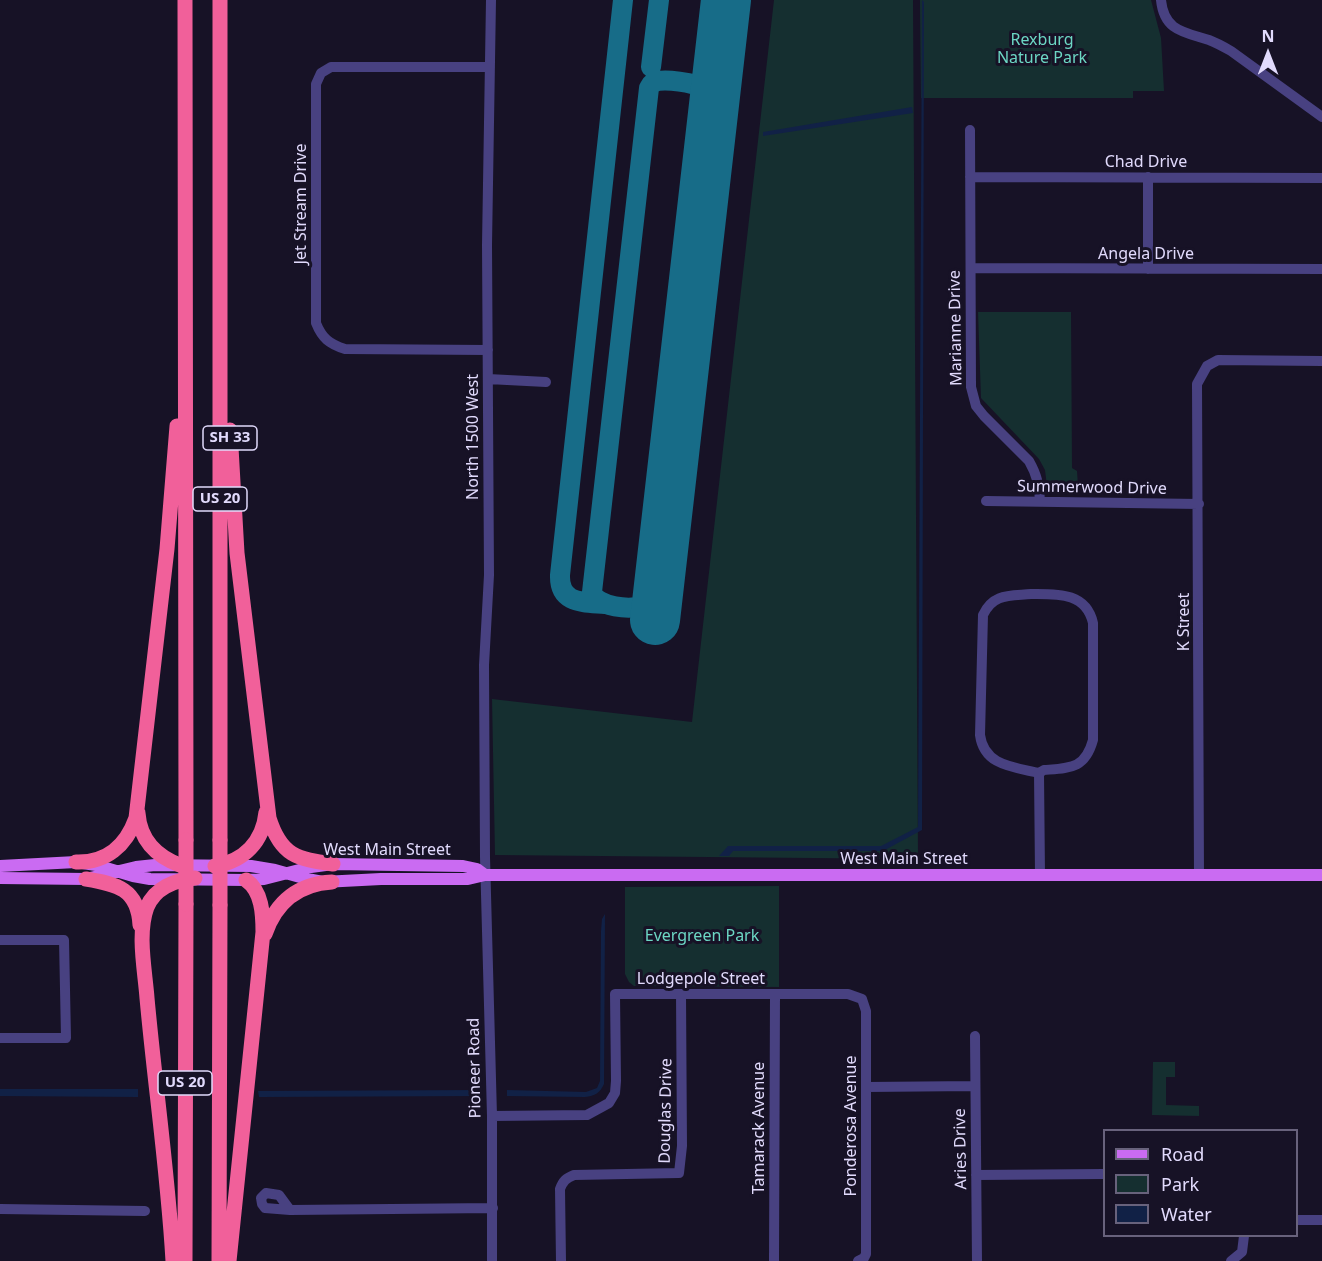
<!DOCTYPE html>
<html>
<head>
<meta charset="utf-8">
<style>
	body { margin:0 }
	#map { position:relative; width:1322px; height:1261px; overflow:hidden; background:#171226; font-family:"Noto Sans",sans-serif }
	canvas { display:block }
	.legend { position:absolute; left:1103px; top:1129px; width:195px; height:108px; box-sizing:border-box; background:#171226; border:2px solid #68627c; margin:0; padding:8px 10px; list-style:none; font-size:18px; color:#e1dafc }
	.legend li { display:flex; align-items:center; gap:12px; height:30px }
	.legend b { width:30px; border:2px solid #68627c }
	.north { position:absolute; left:1238px; top:24px; width:60px; height:60px; -webkit-text-stroke:4px #171226; paint-order:stroke; rotate:0deg; font-size:16px; font-weight:700; line-height:24px; text-align:center; color:#e1dafc }
	.north::after { content:''; display:block; margin:auto; width:21px; height:27px; background:#e1dafc; clip-path:polygon(50% 0,100% 100%,50% 72%,0 100%) }
</style>
</head>
<body>
<div id="map">
<canvas width="1322" height="1261"></canvas>
<ul class="legend">
<li><b style="height:8px;background:#ca6bf2"></b>Road</li>
<li><b style="height:16px;background:#152f30"></b>Park</li>
<li><b style="height:16px;background:#112146"></b>Water</li>
</ul>
<div class="north">N</div>
</div>
<script>
const ctx = document.querySelector('canvas').getContext('2d');
ctx.lineJoin = 'round';
function paint(path, color) {
  ctx.fillStyle = color;
  ctx.fill(path, 'evenodd');
}
function stroke(path, color, width, dash) {
  ctx.strokeStyle = color;
  ctx.lineWidth = width;
  ctx.lineCap = dash ? 'butt' : 'round';
  ctx.setLineDash(dash || []);
  ctx.stroke(path);
}
function write(font, color, halo, rows, align = 'center') {
  ctx.font = font + ' "Noto Sans",sans-serif';
  ctx.lineWidth = 6;
  ctx.setLineDash([]);
  ctx.textBaseline = 'middle';
  ctx.strokeStyle = halo;
  ctx.fillStyle = color;
  for (const [text, x, y, turn = 0] of rows) {
    ctx.save();
    ctx.translate(x, y);
    ctx.rotate((+turn || 0) * Math.PI / 180);
    ctx.textAlign = isNaN(turn) ? turn : align;
    if (halo) ctx.strokeText(text, 0, 0);
    ctx.fillText(text, 0, 0);
    ctx.restore();
  }
}
const green = new Path2D(`
	M774 0H913L918 859 495 855 492 699 692 722Z
	M920 0H1151L1161 38 1164 91H1133V98H921Z
	M978 312H1071L1072 468 1077 471 1078 486H1047L1045 470 1039 459 981 398Z
	M779 886V987L634 986 629 982 625 974V887Z
	M1153 1062H1175V1077H1166V1105L1199 1106V1116L1152 1115Z`);
const water = new Path2D(`
	M922 0 924 2 922 830 883 851H733L729 856H719L728 846H881L918 827Z
	M912 107 913 113 763 136V132Z
	M605 914 604 1084C600 1093 595 1096 585 1097L507 1096V1090L586 1092 597 1088 600 1081 601 931 602 919Z
	M0 1089H138V1097L0 1096Z
	M481 1090V1096L259 1097 258 1091Z`);
const taxiway = new Path2D(`
	M651 67 659 0
	M692 84C707 83 714 75 719 61
	M659 591C655 596 651 602 645 605 632 611 596 607 592 592L649 88C651 85 651 83 655 82 663 78 696 83 702 88 709 94 712 101 714 109
	M605 604C583 602 559 604 560 575L623 0`);
const runway = new Path2D(`
	M655 620 726 0`);
const minor = new Path2D(`
	M491 0 487 245 489 575 484 665 485 857 492 1116V1261
	M1161 0C1164 31 1184 32 1209 40 1217 43 1224 47 1231 51L1322 117
	M970 130 971 387 976 406 984 416 1029 461C1037 475 1039 485 1040 501
	M970 177 1322 178
	M1148 177V269
	M971 268 1322 269
	M488 350 345 349C329 344 322 338 316 323V84L321 73 331 67H490
	M488 379 546 382
	M986 501 1199 504
	M1031 594C1057 594 1086 592 1093 623V740C1085 769 1070 768 1044 770L1039 773C1014 767 984 766 980 735L983 615C993 593 1010 596 1031 594Z
	M1039 773 1040 875
	M1199 875 1197 384 1207 366 1218 360 1322 361
	M0 940H64L66 1038H0
	M975 1036 977 1261
	M866 1087 975 1086
	M492 1116 587 1115 609 1103 615 1093 616 1081 615 994H848L862 999
	M976 1175 1104 1174
	M266 1193 279 1195 290 1210 265 1208 262 1204 261 1198Z
	M0 1209 145 1211
	M290 1210 493 1208
	M1296 1220H1322
	M561 1261 560 1189C563 1181 566 1178 574 1175L679 1173 682 1146 681 994
	M774 1261 775 994
	M858 1261 864 1258 866 1254V1011L862 999
	M1231 1261 1242 1252 1244 1236`);
const major = new Path2D(`
	M0 866 76 862 96 865 133 876 150 879 246 880 264 879 311 867 333 864 463 866 477 869 485 875
	M0 878 86 879 136 867 155 865 251 866 275 870 307 879 323 882 381 879H468L485 875H1322`);
const highway = new Path2D(`
	M185 0 186 840
	M230 430 237 553 269 818C281 856 297 859 333 864
	M138 813C140 841 157 857 182 866
	M220 840V0
	M76 862C106 863 126 846 136 818L167 549 177 426
	M215 866C244 861 263 842 266 812
	M86 879C117 884 138 889 140 925
	M265 934C276 902 298 884 332 882
	M173 1261C168 1173 155 1086 147 998 145 970 137 934 147 907 155 888 175 880 195 878
	M185 1261 186 904
	M219 1261 220 905
	M229 1261 263 932C263 914 262 891 246 880`);
const highwayBridge = new Path2D(`
	M186 904V840
	M220 905V840`);
const shields = [
	[230,438,54],
	[220,499,54],
	[185,1083,54]
];
const shieldNames = [
	["SH 33",230,438],
	["US 20",220,499],
	["US 20",185,1083]
];
const parkNames = [
	["Rexburg",1042,40],
	["Nature Park",1042,58],
	["Evergreen Park",702,936]
];
const streetNames = [
	["Chad Drive",1146,162],
	["Jet Stream Drive",301,204,-90],
	["Angela Drive",1146,254],
	["Marianne Drive",956,328,-91],
	["North 1500 West",473,437,-90],
	["Summerwood Drive",1092,488,1],
	["K Street",1184,622,-90],
	["West Main Street",387,850],
	["West Main Street",904,859],
	["Lodgepole Street",701,979],
	["Pioneer Road",475,1068,-91],
	["Douglas Drive",666,1111,-89],
	["Ponderosa Avenue",851,1126,-90],
	["Tamarack Avenue",759,1128,-90],
	["Aries Drive",961,1149,-91]
];
paint(green, '#152f30');
paint(water, '#112146');
stroke(taxiway, '#176c88', 20);
stroke(runway, '#176c88', 50);
stroke(minor, '#484181', 10);
stroke(major, '#ca6bf2', 12);
stroke(highway, '#f1609a', 15);
stroke(highwayBridge, '#f1609a', 15);
for (const [x, y, w] of shields) {
  const box = new Path2D();
  box.roundRect(x - w / 2, y - 12, w, 24, 4.5);
  ctx.fillStyle = '#171226';
  ctx.fill(box);
  stroke(box, '#e1dafc', 1.5);
}
write('bold 15px', '#e1dafc', null, shieldNames);
write('16px', '#6cd7c4', '#171226', parkNames);
write('16px', '#e1dafc', '#171226', streetNames);
</script>
</body>
</html>
